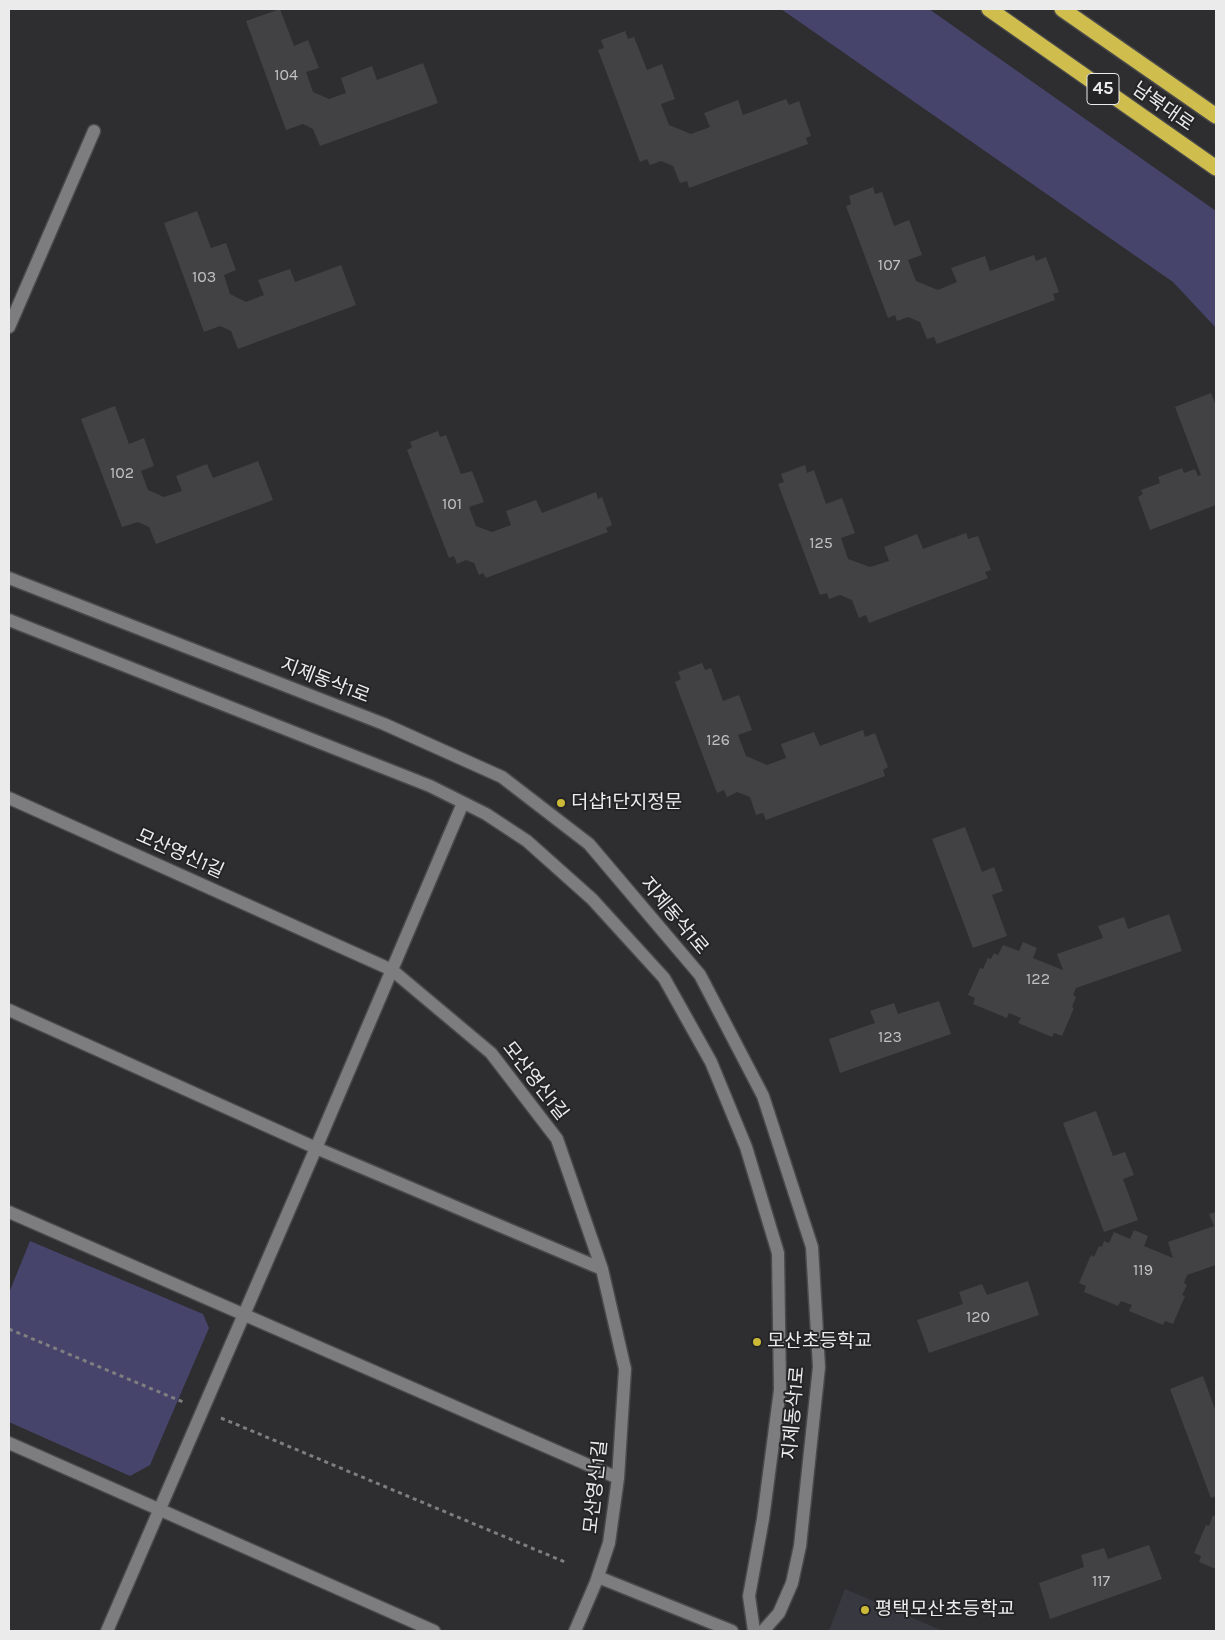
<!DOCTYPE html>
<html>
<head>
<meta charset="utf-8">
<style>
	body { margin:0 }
	#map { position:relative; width:1225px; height:1640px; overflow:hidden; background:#2e2e30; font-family:Karla,sans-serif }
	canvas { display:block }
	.frame { position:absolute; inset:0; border:10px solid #ebebec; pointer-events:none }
</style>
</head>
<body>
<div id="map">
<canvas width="1225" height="1640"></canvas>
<div class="frame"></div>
</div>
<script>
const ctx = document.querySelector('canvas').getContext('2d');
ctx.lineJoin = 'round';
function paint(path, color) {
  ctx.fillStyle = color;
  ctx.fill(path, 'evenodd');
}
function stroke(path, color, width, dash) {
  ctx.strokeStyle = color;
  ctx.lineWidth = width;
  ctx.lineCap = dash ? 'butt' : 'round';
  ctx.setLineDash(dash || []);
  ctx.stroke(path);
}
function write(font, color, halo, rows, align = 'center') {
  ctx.font = font + ' Karla,"Noto Sans KR",sans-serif';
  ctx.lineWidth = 4;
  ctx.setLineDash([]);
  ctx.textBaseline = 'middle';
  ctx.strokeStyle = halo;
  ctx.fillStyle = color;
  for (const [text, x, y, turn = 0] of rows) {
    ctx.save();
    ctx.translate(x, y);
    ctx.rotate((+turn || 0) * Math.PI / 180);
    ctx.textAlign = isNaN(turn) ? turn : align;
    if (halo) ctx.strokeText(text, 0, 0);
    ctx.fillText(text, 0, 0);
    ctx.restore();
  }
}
const built = new Path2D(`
	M845 1589 943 1631H829Z`);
const green = new Path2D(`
	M781 9H929L1216 211V328L1173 282Z
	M30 1241 203 1314 209 1328 150 1465 130 1476 9 1422V1293Z`);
const building = new Path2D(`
	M280 9 294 46 308 40 319 68 306 72 313 92 329 99 346 93 341 78 372 66 377 80 423 63 438 103 320 146 313 129 303 124 286 130 246 21Z
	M625 31 628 39 634 37 647 70 662 64 675 99 661 104 669 125 691 134 710 127 704 113 738 100 743 115 786 99 789 105 799 101 811 136 806 138 808 144 689 188 687 181 680 183 673 166 661 161 650 165 647 159 640 162 598 50 604 48 601 40Z
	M873 187 875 194 882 192 894 226 909 220 922 255 908 260 916 281 938 290 957 282 951 268 985 256 990 271 1034 255 1036 261 1046 257 1059 292 1053 294 1055 300 937 344 934 337 927 339 920 322 908 317 897 321 895 315 888 318 846 206 851 204 849 196Z
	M197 211 211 248 226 243 236 270 224 275 230 294 246 302 264 295 258 280 290 269 295 282 341 265 356 305 238 349 231 331 220 326 204 332 164 223Z
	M1211 393 1216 406V505L1150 530 1138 497 1143 494 1141 490 1160 483 1158 477 1182 468 1184 473 1195 469 1198 476 1201 475 1175 407Z
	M115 406 129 444 144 438 154 466 141 471 148 490 164 497 182 491 176 476 207 464 213 478 258 461 273 500 156 544 149 527 138 522 122 527 81 419Z
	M438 431 440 437 446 435 461 474 472 471 484 502 469 507 476 526 492 532 511 525 506 511 536 500 542 513 596 492 598 499 602 497 612 525 606 528 608 532 486 578 483 573 479 575 474 563 466 560 457 564 454 556 449 558 407 450 412 447 410 442Z
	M805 465 807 473 814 470 826 504 842 498 855 533 841 538 848 559 870 567 889 561 884 547 917 534 923 549 966 533 968 539 978 536 991 570 985 572 988 578 869 623 866 615 859 618 852 600 840 595 829 599 827 593 820 595 778 484 784 482 781 474Z
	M702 663 705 670 711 668 723 701 739 695 752 730 738 735 746 756 767 765 786 758 781 744 814 732 820 746 863 730 865 737 875 733 888 767 883 770 885 776 766 820 763 813 756 815 750 797 737 792 727 797 724 790 717 793 675 682 681 679 678 672Z
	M965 827 982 872 994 867 1003 891 992 895 1007 936 973 948 932 839Z
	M1169 914 1182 951 1076 988 1073 995 1076 997 1072 1007 1074 1008 1062 1036 1054 1033 1052 1037 1018 1023 1021 1018 1009 1013 1007 1018 973 1004 975 998 968 995 980 968 983 969 988 958 991 959 994 953 998 955 1003 945 1019 951 1023 942 1037 948 1033 958 1063 970 1057 954 1103 938 1098 926 1124 917 1128 929Z
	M939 1001 951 1034 840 1073 829 1039 875 1023 870 1011 894 1003 898 1014Z
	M1096 1111 1113 1156 1125 1152 1134 1175 1123 1179 1138 1220 1104 1232 1063 1123Z
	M1216 1212V1265L1187 1275 1184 1283 1187 1285 1182 1295 1185 1296 1173 1324 1165 1321 1163 1325 1129 1311 1132 1305 1121 1301 1118 1306 1084 1292 1086 1286 1079 1283 1091 1255 1094 1257 1099 1246 1102 1247 1104 1241 1109 1243 1114 1232 1130 1239 1134 1230 1148 1236 1144 1246 1173 1258 1168 1242 1214 1226 1209 1214Z
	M1028 1281 1039 1315 929 1353 917 1320 963 1304 959 1292 982 1284 987 1295Z
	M1203 1376 1216 1412V1496L1211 1498 1170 1389Z
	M1213 1515 1216 1517V1569L1199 1562 1201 1556 1194 1553 1206 1525 1209 1526Z
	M1149 1545 1162 1579 1050 1619 1039 1583 1084 1567 1081 1555 1104 1548 1108 1559Z`);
const path = new Path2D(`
	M9 1329 183 1402
	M221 1418 565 1562`);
const minor = new Path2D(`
	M9 327 94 131
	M9 578 384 724 502 777 589 844 700 975 763 1096 812 1247 819 1367 800 1546 792 1583 779 1613 763 1631
	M9 620 430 786 486 814 527 841 592 899 664 978 711 1062 746 1147 778 1253 780 1390 763 1519 749 1596 754 1631
	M9 798 392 970 491 1053 557 1139 602 1269 625 1369 618 1478 609 1543 596 1582 575 1631
	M9 1010 316 1148 602 1269
	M9 1212 618 1478
	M9 1443 434 1631
	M598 1577 732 1631
	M107 1631 316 1148 463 803`);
const highway = new Path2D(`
	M989 9 1216 168
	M1062 9 1216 116`);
const markers = [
	[561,803,5,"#ccb938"],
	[757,1342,5,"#ccb938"],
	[865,1610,5,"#ccb938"]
];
const numberNames = [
	["104",286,75],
	["107",889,265],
	["103",204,277],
	["102",122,473],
	["101",452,504],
	["125",821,543],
	["126",718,740],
	["122",1038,979],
	["123",890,1037],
	["119",1143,1270],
	["120",978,1317],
	["117",1101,1581]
];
const shields = [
	[1103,89,32]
];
const shieldNames = [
	["45",1103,89]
];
const streetNames = [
	["남북대로",1163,107,35],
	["지제동삭1로",325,681,21],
	["모산영신1길",180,854,24],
	["지제동삭1로",674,916,50],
	["모산영신1길",535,1081,52],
	["지제동삭1로",794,1413,-85],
	["모산영신1길",596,1487,-84]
];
const poiNames = [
	["더샵1단지정문",571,803],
	["모산초등학교",767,1342],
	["평택모산초등학교",875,1610]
];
paint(built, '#383840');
paint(green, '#46446b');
paint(building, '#424245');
stroke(minor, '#49494b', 15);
stroke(highway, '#49494b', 18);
stroke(path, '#7e7e80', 3, [4, 4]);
stroke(minor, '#7d7d80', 12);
stroke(highway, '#cfbe4d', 15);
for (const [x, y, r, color] of markers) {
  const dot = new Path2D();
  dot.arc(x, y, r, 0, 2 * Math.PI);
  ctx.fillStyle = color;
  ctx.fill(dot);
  stroke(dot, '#242427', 2);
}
write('16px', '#c1c1c2', null, numberNames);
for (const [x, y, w] of shields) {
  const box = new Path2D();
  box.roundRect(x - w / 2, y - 15.5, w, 31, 4);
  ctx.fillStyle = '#242427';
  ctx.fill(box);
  stroke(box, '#ebebec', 1);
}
write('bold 18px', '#ebebec', null, shieldNames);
write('19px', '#ebebec', '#242427', streetNames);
write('19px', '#ebebec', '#242427', poiNames, 'left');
</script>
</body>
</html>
